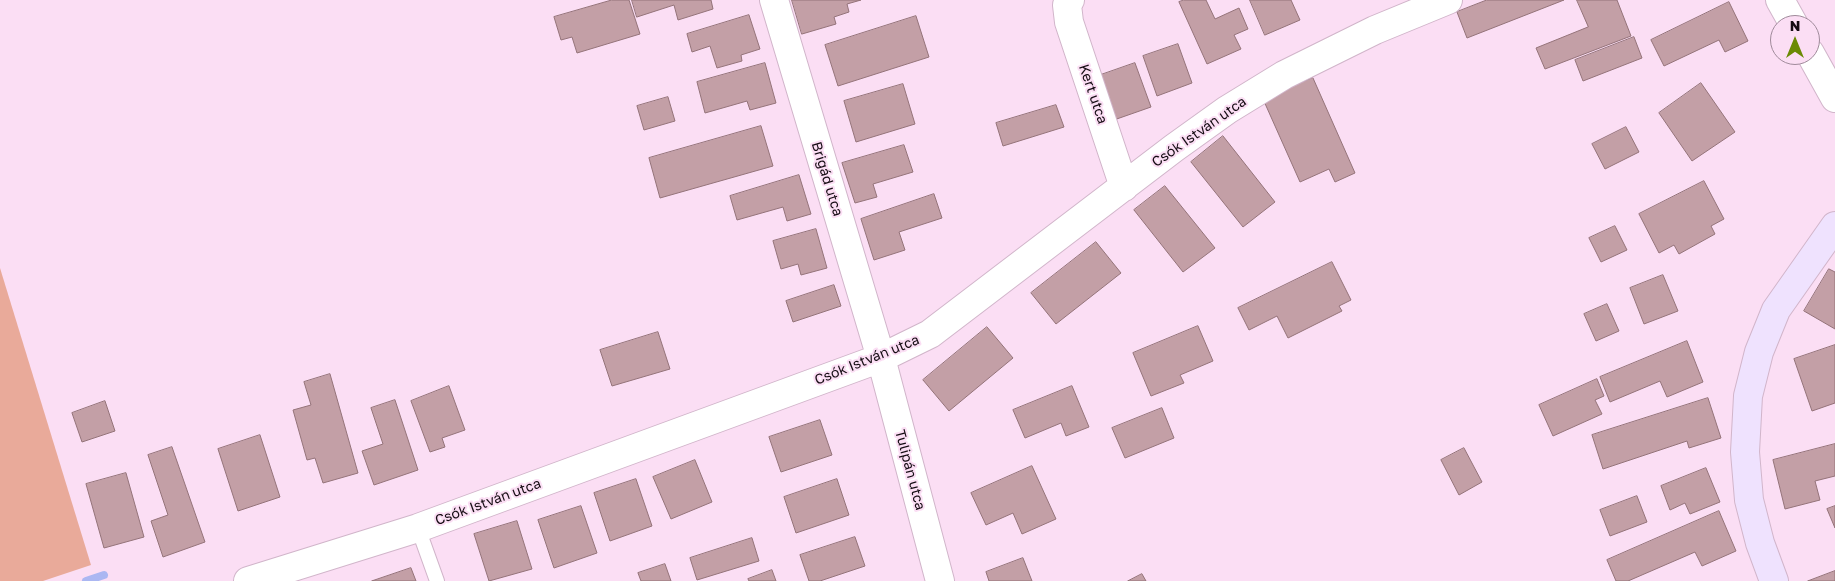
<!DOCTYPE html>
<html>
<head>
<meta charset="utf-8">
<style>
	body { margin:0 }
	#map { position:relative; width:1835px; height:581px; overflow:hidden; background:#fbdef4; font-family:"Golos Text",sans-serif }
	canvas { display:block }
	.north { position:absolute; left:1770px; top:15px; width:50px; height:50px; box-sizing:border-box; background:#fbdef4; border:1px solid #9f8a9a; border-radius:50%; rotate:0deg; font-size:14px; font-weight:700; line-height:20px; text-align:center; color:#150c13 }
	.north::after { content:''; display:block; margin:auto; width:18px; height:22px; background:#6b8a05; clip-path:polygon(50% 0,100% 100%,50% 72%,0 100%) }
</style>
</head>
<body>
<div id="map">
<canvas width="1835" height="581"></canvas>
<div class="north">N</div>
</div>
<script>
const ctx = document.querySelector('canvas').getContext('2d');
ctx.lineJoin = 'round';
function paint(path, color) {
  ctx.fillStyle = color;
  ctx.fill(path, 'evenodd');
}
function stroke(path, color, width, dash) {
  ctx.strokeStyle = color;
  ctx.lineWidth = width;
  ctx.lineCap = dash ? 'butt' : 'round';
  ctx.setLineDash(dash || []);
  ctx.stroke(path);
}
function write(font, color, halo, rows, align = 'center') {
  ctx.font = font + ' "Golos Text",sans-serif';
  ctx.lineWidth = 4;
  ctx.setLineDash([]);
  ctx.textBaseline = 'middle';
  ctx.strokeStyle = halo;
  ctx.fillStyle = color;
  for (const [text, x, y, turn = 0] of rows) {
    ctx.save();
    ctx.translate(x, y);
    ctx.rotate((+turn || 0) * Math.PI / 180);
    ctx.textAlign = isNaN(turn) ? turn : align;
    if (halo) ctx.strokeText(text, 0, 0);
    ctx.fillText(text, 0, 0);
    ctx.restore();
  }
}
const green = new Path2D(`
	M0 268 91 565 43 581H0Z`);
const stream = new Path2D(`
	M86 581 104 575`);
const building = new Path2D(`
	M612 0H629L640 34 577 53 572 37 561 40 554 17Z
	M632 0H711L713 9 678 20 674 5 637 17Z
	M792 0H861L847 4 849 12 834 17 836 24 802 34Z
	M1184 0H1206L1215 19 1239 8 1248 29 1234 35 1241 49 1207 64 1179 2Z
	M1250 0H1291L1300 20 1265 35Z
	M1487 0H1564L1467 38 1457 12Z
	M1577 0H1617L1631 36 1545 69 1536 48 1588 27Z
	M1729 2 1748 41 1725 52 1719 40 1664 66 1651 40Z
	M749 15 760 49 741 55 742 61 717 68 710 46 692 52 687 34Z
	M916 16 929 57 838 86 825 45Z
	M1634 37 1642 58 1583 81 1575 60Z
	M1178 44 1192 83 1157 96 1143 56Z
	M765 63 776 103 750 110 747 101 705 113 697 82Z
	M1135 63 1151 107 1111 121 1095 77Z
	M1313 78 1355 173 1335 182 1329 169 1300 182 1263 99Z
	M1701 83 1735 132 1692 161 1659 113Z
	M903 84 915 124 856 142 844 101Z
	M668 97 675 121 644 130 637 106Z
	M1056 105 1064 127 1003 146 996 123Z
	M761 126 773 166 660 198 649 158Z
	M1626 127 1639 152 1605 169 1592 144Z
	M1223 136 1275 202 1243 227 1191 162Z
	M904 145 913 172 873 184 877 197 855 203 842 163Z
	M799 175 811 214 787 221 783 207 737 220 730 196Z
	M1704 181 1724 219 1711 226 1715 234 1679 254 1674 245 1659 253 1639 214Z
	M1165 186 1215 248 1183 272 1134 210Z
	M934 194 942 218 899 232 905 250 874 260 861 219Z
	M1615 226 1627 250 1601 262 1589 238Z
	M816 229 827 268 801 275 798 264 781 269 773 241Z
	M1096 242 1121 273 1056 324 1031 293Z
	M1332 262 1351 300 1339 306 1342 311 1288 338 1277 316 1249 330 1238 308Z
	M1829 269 1835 272V329L1804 311Z
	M1663 275 1678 311 1644 324 1630 288Z
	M834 285 841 306 793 322 786 301Z
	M1607 304 1619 331 1596 341 1584 314Z
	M1198 326 1213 361 1180 375 1184 383 1151 396 1133 353Z
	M987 327 1013 358 949 411 923 380Z
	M658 332 670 369 612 386 600 350Z
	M1687 341 1703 382 1667 397 1660 381 1610 402 1600 377Z
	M1835 345V403L1812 411 1794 359Z
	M330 374 358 473 323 483 315 458 307 460 293 410 311 405 304 382Z
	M1597 379 1604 396 1595 400 1602 414 1553 436 1539 405Z
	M449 386 465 430 442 438 445 447 430 452 411 401Z
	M1072 386 1089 427 1066 436 1061 423 1025 438 1013 410Z
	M1708 398 1721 438 1689 448 1687 441 1603 469 1592 435Z
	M395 400 418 470 374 485 362 451 383 444 371 408Z
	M105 401 115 431 82 442 72 413Z
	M1162 408 1174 438 1125 458 1112 428Z
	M820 420 832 455 781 472 769 437Z
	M260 435 280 497 238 511 218 449Z
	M1835 444V476L1815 481 1820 500 1785 509 1773 460Z
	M172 447 205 542 163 557 151 521 168 515 148 455Z
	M1464 448 1482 482 1459 495 1441 460Z
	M695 460 712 502 671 519 653 477Z
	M1032 466 1056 519 1022 534 1013 513 986 525 971 493Z
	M1706 468 1720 502 1690 514 1685 503 1670 510 1661 486Z
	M126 473 144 537 104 548 86 484Z
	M636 479 652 526 610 541 594 493Z
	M837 479 849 515 796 533 784 497Z
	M1637 496 1647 522 1610 536 1600 510Z
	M581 506 597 553 554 568 538 520Z
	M1835 506V528L1827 509Z
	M1719 511 1736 551 1702 566 1695 552 1628 581H1616L1607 560Z
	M517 521 532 569 489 581 474 534Z
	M855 537 865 566 820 581H809L800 555Z
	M752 538 759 561 697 580 690 558Z
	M1023 558 1032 581H989L986 572Z
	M665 564 671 581H641L638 573Z
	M411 568 416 581H372Z
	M772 570 776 581H749L748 579Z
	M1835 571V581H1808Z
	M1142 574 1146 581H1128Z`);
const lane = new Path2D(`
	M418 528 437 581`);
const street = new Path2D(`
	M774 0 881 358 940 581
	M1070 0 1067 5 1069 22 1124 187
	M1780 0 1794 25
	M1810 53 1835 98
	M248 581 418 528 881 358 930 334 1174 148 1227 110 1284 75 1375 30 1448 0`);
const secondary = new Path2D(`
	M1774 581 1760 543 1749 500 1745 452 1748 396 1759 352 1776 310 1835 226`);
const streetNames = [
	["Kert utca",1093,94,71],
	["Csók István utca",1199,132,-35],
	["Brigád utca",827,179,73],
	["Csók István utca",867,360,-22],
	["Tulipán utca",910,470,75],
	["Csók István utca",488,502,-20]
];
paint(green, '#e9aa9a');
stroke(stream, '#abb7f2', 8);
paint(building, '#c39fa6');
stroke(building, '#947379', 1);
stroke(lane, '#d1b5ca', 16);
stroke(street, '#d1b5ca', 30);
stroke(secondary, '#d1b5ca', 30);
stroke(lane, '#fff', 14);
stroke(street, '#fff', 28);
stroke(secondary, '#efe2fe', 28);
write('14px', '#150c13', '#fbdef4', streetNames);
</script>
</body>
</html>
